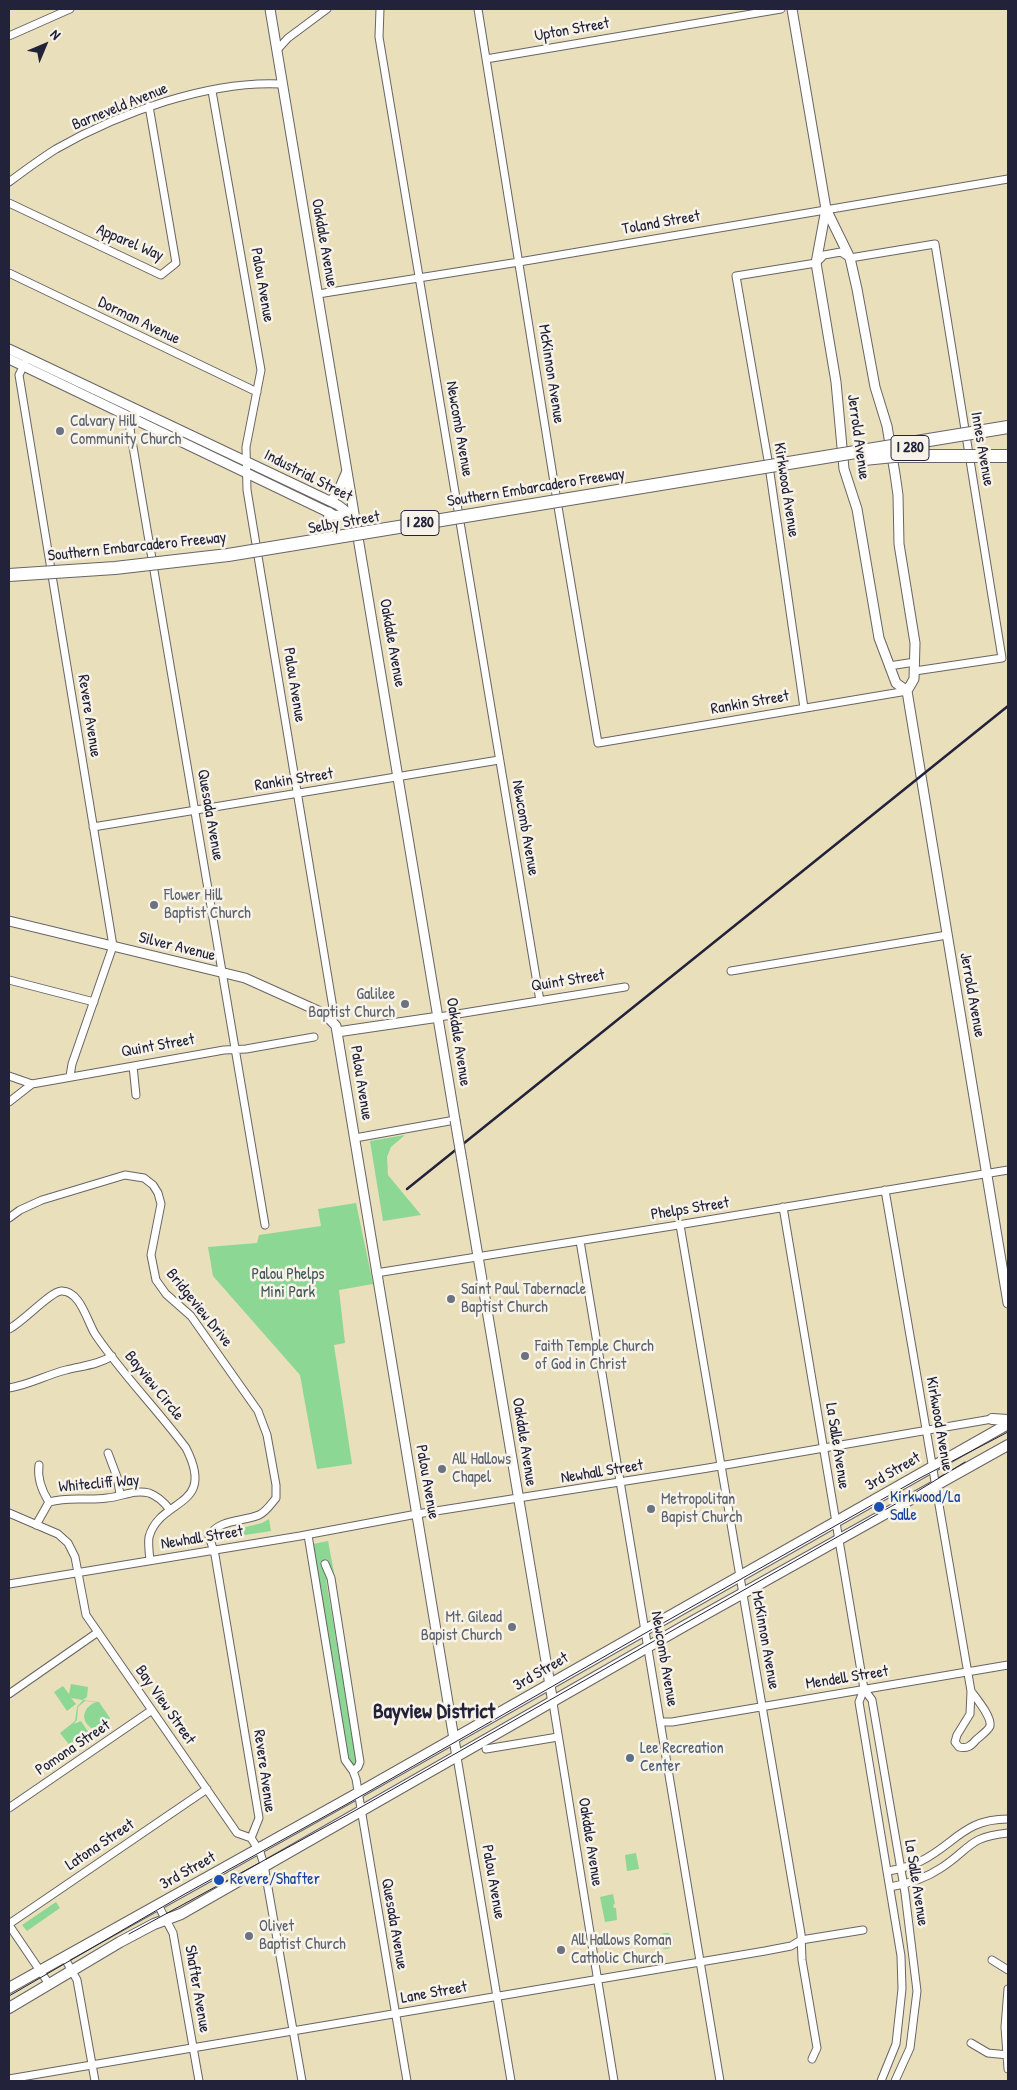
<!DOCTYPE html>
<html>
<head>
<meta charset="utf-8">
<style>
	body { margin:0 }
	#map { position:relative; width:1017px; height:2090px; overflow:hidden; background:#e9dfba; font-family:"Patrick Hand",sans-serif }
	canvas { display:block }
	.frame { position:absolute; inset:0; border:10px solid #22223b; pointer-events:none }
	.north { position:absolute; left:20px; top:20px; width:50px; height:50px; -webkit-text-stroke:4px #f7f3e8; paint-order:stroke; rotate:45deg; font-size:14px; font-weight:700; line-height:20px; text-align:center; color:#22223b }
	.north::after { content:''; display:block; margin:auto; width:18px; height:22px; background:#22223b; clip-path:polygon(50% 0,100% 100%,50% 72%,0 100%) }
</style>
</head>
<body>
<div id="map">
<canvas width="1017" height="2090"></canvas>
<div class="frame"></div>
<div class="north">N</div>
</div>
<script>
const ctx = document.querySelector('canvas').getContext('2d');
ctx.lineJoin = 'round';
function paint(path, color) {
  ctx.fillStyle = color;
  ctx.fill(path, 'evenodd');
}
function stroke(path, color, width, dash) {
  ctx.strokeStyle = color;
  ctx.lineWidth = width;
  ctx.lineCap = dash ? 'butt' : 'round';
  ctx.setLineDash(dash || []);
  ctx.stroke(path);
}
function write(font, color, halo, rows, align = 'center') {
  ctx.font = font + ' "Patrick Hand",sans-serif';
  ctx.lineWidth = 5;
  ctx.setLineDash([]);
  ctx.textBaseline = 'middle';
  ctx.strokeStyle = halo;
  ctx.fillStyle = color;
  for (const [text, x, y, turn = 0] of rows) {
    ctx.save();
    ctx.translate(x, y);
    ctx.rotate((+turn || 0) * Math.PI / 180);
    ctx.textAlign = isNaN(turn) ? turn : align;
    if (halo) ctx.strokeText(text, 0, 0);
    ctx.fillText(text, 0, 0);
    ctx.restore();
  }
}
const green = new Path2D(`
	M405 1135 391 1147 387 1157 388 1175 421 1215 383 1221 370 1141Z
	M356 1203 373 1284 339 1290 345 1343 334 1345 352 1464 317 1469 300 1375 213 1276 208 1247 257 1243 259 1235 321 1226 318 1209Z
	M269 1519 271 1531 219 1539 217 1537 218 1534 262 1523Z
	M328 1541 335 1578 326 1580 357 1761 354 1765 349 1762 313 1544Z
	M71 1684 88 1687 87 1697 83 1700 99 1702 110 1718 108 1721 71 1747 60 1733 75 1721 77 1707 83 1700 71 1698 76 1704 67 1711 54 1692 63 1686 69 1694ZM85 1701 96 1702C83 1707 79 1721 93 1729L108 1719 89 1733 81 1721 74 1724 77 1720 78 1707Z
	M636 1853 639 1869 627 1871 625 1855Z
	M613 1894 615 1904 613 1905 614 1908H616L617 1920 605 1922 600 1897Z
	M56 1902 60 1908 27 1931 22 1925Z
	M658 1941a8 8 0 1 1 16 0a8 8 0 1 1-16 0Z`);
const street = new Path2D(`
	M380 9 379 37 540 1001
	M478 9 557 501 598 743 907 691
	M9 36 70 9
	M277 50 288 38 327 9
	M486 59 781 9
	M212 91 261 370 246 447 247 490 333 1008 331 1019
	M9 182C24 171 40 159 56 149 119 113 209 80 282 84
	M9 203 161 275 176 263 149 106
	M9 273 257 392
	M318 294 519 262 1008 179
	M25 363 19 375 113 946 72 1064 70 1076
	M136 416 130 429 265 1225
	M889 666 915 662
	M804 708 769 466 736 276 816 263 824 255 841 252 850 258 935 244 1002 658 915 671
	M93 827 499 760
	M731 971 947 935
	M9 980 94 1002
	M439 1017 625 987
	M133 1066 136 1095
	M9 1076 32 1084 224 1050 246 1049 314 1037
	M9 1102 32 1084
	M355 1138 455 1120
	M885 1190 971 1691 970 1714 957 1735 955 1742 959 1747C967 1749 971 1746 976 1740 980 1736 988 1731 990 1726 992 1717 976 1698 971 1691
	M783 1207 864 1689 859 1702 901 1956 902 1989 896 2044 881 2081
	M9 1218 20 1210 42 1200 125 1175 144 1178 153 1185 158 1193 161 1204 151 1255 156 1280 166 1294 191 1316 258 1411 267 1435 276 1485V1498C271 1504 266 1512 259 1515 242 1522 219 1519 209 1536L215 1555 259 1818 251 1838
	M680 1225 801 1934 802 1960 817 2048 812 2059
	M580 1241 720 2081
	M376 1273 672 1226 1008 1170
	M9 1329C23 1322 50 1292 61 1291 80 1290 87 1321 95 1334 122 1374 157 1409 186 1448 217 1509 160 1497 149 1537 148 1544 149 1552 150 1560
	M9 1388C29 1385 46 1375 66 1370 81 1366 98 1365 112 1356
	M108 1453 117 1477 120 1494
	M39 1465C37 1479 42 1491 49 1502
	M9 1513 58 1534 68 1543 75 1557 86 1615 237 1833 251 1838
	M36 1525 49 1502C71 1496 86 1501 107 1498 121 1497 134 1489 149 1493 158 1496 164 1502 170 1510
	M308 1535 345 1760 353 1771 356 1779 407 2081
	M325 1564 331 1578 360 1762 358 1767 353 1771
	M9 1584 300 1536 417 1514 708 1468 992 1419
	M864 1689 872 1700 905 1893 917 1991 910 2048 895 2081
	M9 1694 98 1632
	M553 1703 614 2081
	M660 1722H672L1008 1665
	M486 1749 558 1737
	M457 1757 511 2081
	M9 1808 152 1710
	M251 1838 260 1852 264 1865 302 2081
	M888 1871C900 1869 911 1866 921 1861 955 1844 964 1819 1008 1819
	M890 1887C908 1884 926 1878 941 1868 971 1849 967 1837 1008 1833
	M158 1905 173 1933 199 2081
	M9 1924 207 1789
	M9 1925 49 1984
	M64 1957 77 1980 95 2081
	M992 1960 1008 1970
	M1008 1989 1005 2027 1008 2069
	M971 2043 988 2053 1008 2055
	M9 2079 765 1951 791 1946 801 1940 863 1930`);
const secondary = new Path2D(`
	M270 9 455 1120
	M792 9 826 209 850 258 857 289 875 387 887 426 895 474 898 495 899 544 915 643 914 679 907 691 1008 1303
	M826 209 816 263 836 382 844 469 857 509 879 638 896 683 907 691
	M9 349 338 505 355 518
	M9 359 334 515 353 518
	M331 501 338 492 347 471
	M320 541 328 528 329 512
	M9 921 245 978 325 1014 336 1026 457 1757
	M337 1032 439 1017
	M462 1161 553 1703`);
const primary = new Path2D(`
	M992 1419 1008 1420
	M9 1988 358 1793 1008 1424
	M9 2008 120 1942 154 1924 181 1914 686 1625 1008 1445`);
const tram = new Path2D(`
	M129 1934 349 1814 913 1494 965 1462
	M9 1996 183 1895 347 1804 656 1627 920 1478 1008 1432`);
const rail = new Path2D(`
	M407 1189 1008 706`);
const secondaryBridge = new Path2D(`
	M455 1120 462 1161`);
const highwayBridge = new Path2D(`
	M864 459 894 456H1008
	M9 575 115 568 228 555 1008 427`);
const markers = [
	[60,431,5,"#6b7280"],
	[154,905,5,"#6b7280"],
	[405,1004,5,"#6b7280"],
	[451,1299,5,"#6b7280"],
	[525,1356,5,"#6b7280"],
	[442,1469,5,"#6b7280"],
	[879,1507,6,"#1a4fb4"],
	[651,1509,5,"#6b7280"],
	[512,1627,5,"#6b7280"],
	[630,1758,5,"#5c6f8a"],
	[219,1880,6,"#1a4fb4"],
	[249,1936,5,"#6b7280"],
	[561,1950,5,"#6b7280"]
];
const shields = [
	[910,448,38],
	[420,523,38]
];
const shieldNames = [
	["I 280",910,448],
	["I 280",420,523]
];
const streetNames = [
	["Upton Street",572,30,-10],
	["Barneveld Avenue",120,107,-22],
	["Toland Street",661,223,-10],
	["Apparel Way",130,243,23],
	["Oakdale Avenue",324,243,80],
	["Palou Avenue",262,285,80],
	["Dorman Avenue",139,321,26],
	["McKinnon Avenue",551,374,81],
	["Newcomb Avenue",459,429,80],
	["Jerrold Avenue",858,437,82],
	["Innes Avenue",982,449,80],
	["Industrial Street",308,476,27],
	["Southern Embarcadero Freeway",536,488,-9],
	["Kirkwood Avenue",786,490,81],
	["Selby Street",344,523,-10],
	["Southern Embarcadero Freeway",137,547,-6],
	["Oakdale Avenue",392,643,80],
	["Palou Avenue",294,685,81],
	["Rankin Street",750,703,-10],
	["Revere Avenue",89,716,81],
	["Rankin Street",294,780,-9],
	["Quesada Avenue",210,815,80],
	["Newcomb Avenue",525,828,80],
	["Silver Avenue",177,947,14],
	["Quint Street",568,981,-9],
	["Jerrold Avenue",972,995,80],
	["Oakdale Avenue",458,1042,81],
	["Quint Street",158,1046,-10],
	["Palou Avenue",361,1083,81],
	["Phelps Street",690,1209,-9],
	["Bridgeview Drive",199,1308,51],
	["Bayview Circle",154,1386,51],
	["Kirkwood Avenue",939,1424,80],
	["Oakdale Avenue",524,1442,81],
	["La Salle Avenue",837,1446,81],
	["Newhall Street",602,1472,-9],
	["3rd Street",893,1472,-30],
	["Palou Avenue",427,1482,80],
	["Whitecliff Way",99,1484,-5],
	["Newhall Street",202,1538,-9],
	["McKinnon Avenue",765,1640,80],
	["Newcomb Avenue",664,1659,80],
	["3rd Street",541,1672,-30],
	["Mendell Street",847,1678,-9],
	["Bay View Street",165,1705,55],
	["Pomona Street",73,1748,-34],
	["Revere Avenue",264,1771,82],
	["Oakdale Avenue",590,1842,81],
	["Latona Street",100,1845,-34],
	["3rd Street",188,1871,-29],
	["Palou Avenue",493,1882,80],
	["La Salle Avenue",916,1883,81],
	["Quesada Avenue",394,1924,80],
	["Shafter Avenue",197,1989,80],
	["Lane Street",434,1993,-10]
];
const worshipNames = [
	["Calvary Hill",70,422],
	["Community Church",70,440],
	["Flower Hill",164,896],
	["Baptist Church",164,914],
	["Galilee",395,995,"right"],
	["Baptist Church",395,1013,"right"],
	["Saint Paul Tabernacle",461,1290],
	["Baptist Church",461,1308],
	["Faith Temple Church",535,1347],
	["of God in Christ",535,1365],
	["All Hallows",452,1460],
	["Chapel",452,1478],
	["Metropolitan",661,1500],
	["Bapist Church",661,1518],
	["Mt. Gilead",502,1618,"right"],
	["Bapist Church",502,1636,"right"],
	["Olivet",259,1927],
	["Baptist Church",259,1945],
	["All Hallows Roman",571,1941],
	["Catholic Church",571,1959]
];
const parkNames = [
	["Palou Phelps",288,1275],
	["Mini Park",288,1293]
];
const transitNames = [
	["Kirkwood/La",890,1498],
	["Salle",890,1516],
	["Revere/Shafter",230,1880]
];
const serviceNames = [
	["Lee Recreation",640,1749],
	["Center",640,1767]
];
const districtNames = [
	["Bayview District",434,1712]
];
paint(green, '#8dd794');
stroke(street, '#686467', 9);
stroke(secondary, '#686467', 11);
stroke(primary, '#686467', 12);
stroke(street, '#fff', 7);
stroke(secondary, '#fff', 9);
stroke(primary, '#fff', 10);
stroke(tram, '#22223b', 1);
stroke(rail, '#22223b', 2.5);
stroke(secondaryBridge, '#686467', 11, []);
stroke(highwayBridge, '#686467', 14, []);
stroke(secondaryBridge, '#fff', 9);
stroke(highwayBridge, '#fff', 12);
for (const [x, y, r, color] of markers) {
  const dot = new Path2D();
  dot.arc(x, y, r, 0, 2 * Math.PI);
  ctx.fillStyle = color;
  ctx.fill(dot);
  stroke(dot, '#f7f3e8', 2);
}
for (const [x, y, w] of shields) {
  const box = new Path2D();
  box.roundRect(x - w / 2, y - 12.5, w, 25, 4);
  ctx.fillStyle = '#f7f3e8';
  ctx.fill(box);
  stroke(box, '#22223b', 1);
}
write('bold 15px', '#22223b', null, shieldNames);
write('16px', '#22223b', '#f7f3e8', streetNames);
write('16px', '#5b616d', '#f7f3e8', worshipNames, 'left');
write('16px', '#425856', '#f7f3e8', parkNames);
write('16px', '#164399', '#f7f3e8', transitNames, 'left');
write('16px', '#4e5e75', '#f7f3e8', serviceNames, 'left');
write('bold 21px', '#22223b', '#f7f3e8', districtNames);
</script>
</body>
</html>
